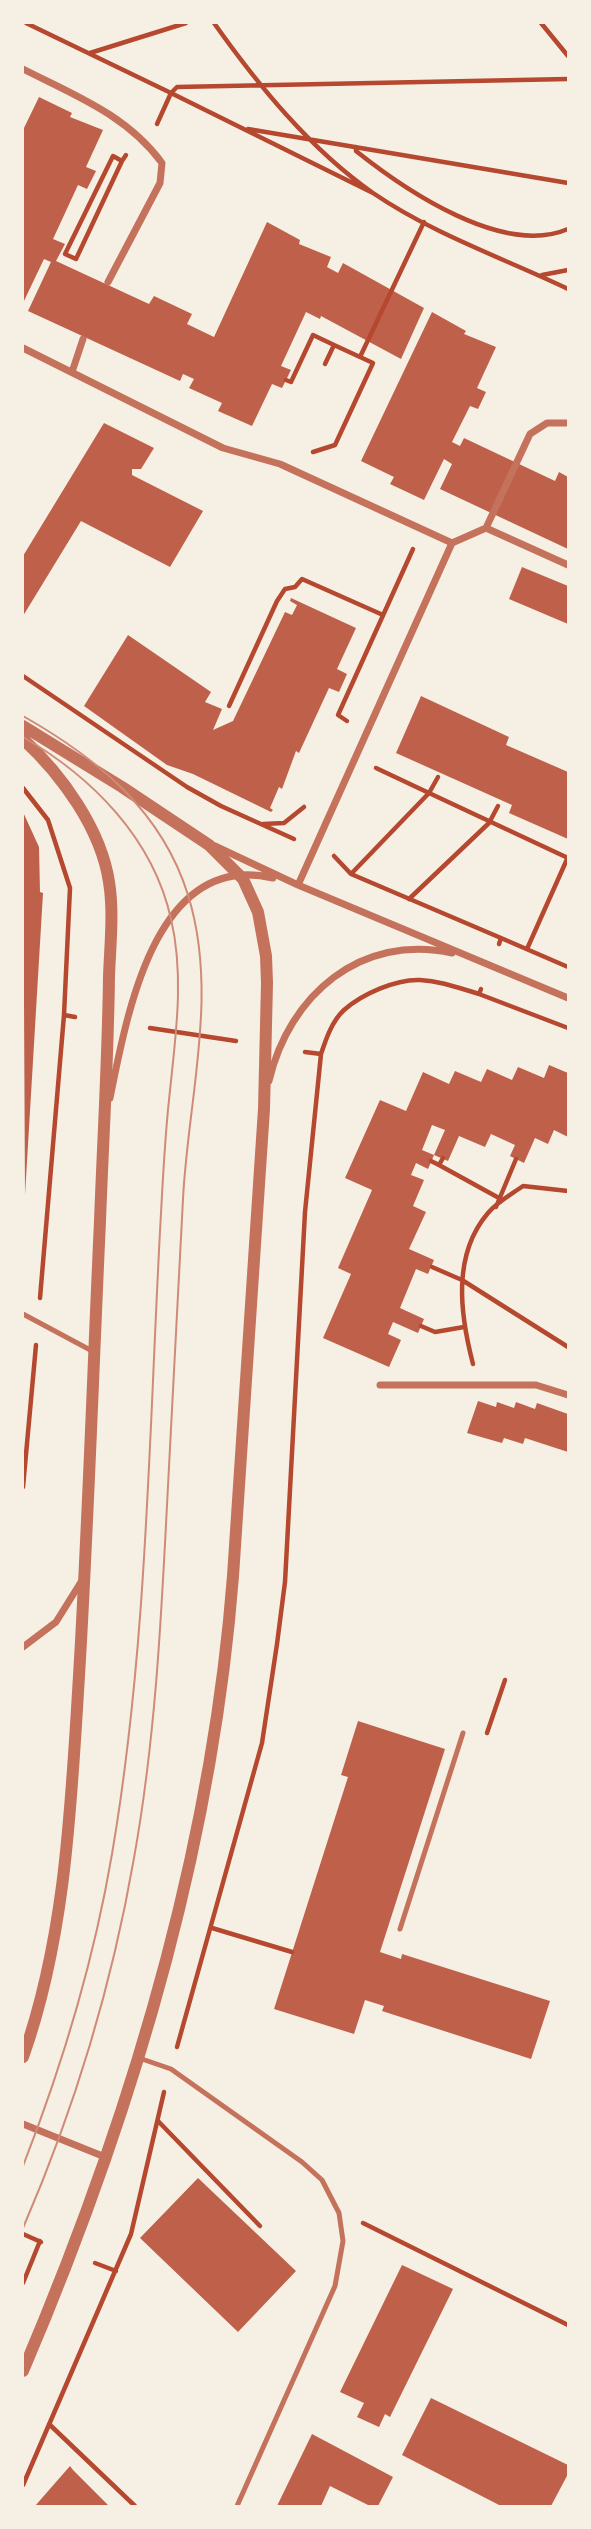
<!DOCTYPE html>
<html>
<head>
<meta charset="utf-8">
<style>
	body { margin:0 }
	#map { position:relative; width:591px; height:2529px; overflow:hidden; background:#f6efe4; font-family:Ubuntu,sans-serif }
	canvas { display:block }
	.frame { position:absolute; inset:0; border:24px solid #f6efe4; pointer-events:none }
</style>
</head>
<body>
<div id="map">
<canvas width="591" height="2529"></canvas>
<div class="frame"></div>
</div>
<script>
const ctx = document.querySelector('canvas').getContext('2d');
ctx.lineJoin = 'round';
function paint(path, color) {
  ctx.fillStyle = color;
  ctx.fill(path, 'evenodd');
}
function stroke(path, color, width, dash) {
  ctx.strokeStyle = color;
  ctx.lineWidth = width;
  ctx.lineCap = dash ? 'butt' : 'round';
  ctx.setLineDash(dash || []);
  ctx.stroke(path);
}
const building = new Path2D(`
	M39 97 72 113 70 117 103 130 86 167 96 171 87 189 78 185 53 239 65 244 56 261 149 304 154 296 192 314 187 324 214 337 267 222 300 240 299 244 331 257 327 267 338 273 343 263 424 308 401 359 321 316 320 319 306 312 281 366 291 370 282 388 272 384 252 426 218 411 222 403 189 388 194 379 183 374 180 381 28 311 51 262 44 259 23 303V130Z
	M432 312 466 331 464 334 496 347 477 388 486 392 478 409 470 406 452 442 460 446 464 438 555 481 559 472 568 477V549L440 489 452 464 444 459 424 500 390 484 394 477 361 461Z
	M104 423 154 448 141 469H132V475L203 511 170 567 81 521 23 616V556Z
	M522 567 568 586V624L509 599Z
	M291 598 356 628 337 669 347 674 339 692 329 688 299 753 296 751 282 789 279 787 270 808 273 810 271 812 193 774 167 765 84 706 128 635 211 692 205 702 222 709 213 730 233 721 285 612 292 615 297 605 290 601Z
	M421 696 509 737 506 745 568 772V839L509 813 512 805 396 753Z
	M23 812 39 847 40 892 43 893 25 1195Z
	M549 1065 568 1073V1137L554 1130 548 1144 535 1138 524 1163 510 1156 515 1145 491 1134 485 1147 459 1136 448 1161 434 1155 445 1130 432 1125 422 1150 434 1155 428 1169 416 1163 411 1175 424 1180 413 1206 426 1212 409 1249 434 1260 428 1274 416 1269 400 1308 424 1319 418 1333 393 1322 388 1334 401 1340 389 1367 323 1338 351 1274 338 1268 372 1190 345 1178 380 1100 406 1111 423 1072 449 1084 455 1071 481 1082 487 1069 512 1080 518 1067 544 1078Z
	M478 1401 496 1407 497 1402 514 1408 516 1402 535 1409 537 1403 568 1414V1452L525 1438 523 1444 504 1438 502 1443 467 1433Z
	M358 1721 445 1749 380 1952 401 1959 402 1954 550 2001 531 2059 382 2011 384 2006 365 2000 354 2034 274 2009 348 1777 341 1775Z
	M198 2178 296 2271 238 2332 140 2238Z
	M402 2265 453 2289 390 2417 385 2414 379 2427 357 2417 364 2403 340 2392Z
	M431 2398 568 2465V2474L551 2506H501L402 2455Z
	M312 2434 393 2477 378 2506H370L330 2486 321 2506H277Z
	M70 2466 73 2470 109 2506H35Z`);
const path = new Path2D(`
	M26 23 171 93 157 124
	M214 23C258 85 310 149 373 193 433 234 503 258 568 289
	M541 23 568 56
	M90 53 186 23
	M248 129 568 183
	M356 147V151C405 190 503 257 568 229
	M122 161 113 156 65 254 76 259 122 161 126 155
	M373 193 171 93 177 87 568 79
	M542 275 568 270
	M325 364 334 345 360 357 424 222
	M286 380 291 382 313 335 334 345
	M313 452 335 445 373 363 360 357
	M23 676 187 787 221 806 294 839
	M229 706 277 601 285 589 295 587 302 579 383 615
	M347 721 338 715 413 549
	M438 777 429 793 568 858
	M23 788 48 820 70 888 64 1015 40 1298
	M263 824 284 823 304 807
	M334 856 351 874 501 938 499 944
	M351 874 429 793 376 768
	M409 899 489 823 498 806
	M501 938 568 967
	M527 949 568 857
	M479 994 568 1028
	M64 1015 75 1017
	M150 1028 236 1041
	M305 1052 321 1054
	M443 1158 439 1165 499 1198
	M431 1161 439 1165
	M496 1207 516 1159
	M432 1267 462 1280 568 1347
	M421 1326 435 1332 464 1327
	M473 1364C460 1314 452 1255 488 1213 497 1202 512 1194 523 1186L568 1191
	M23 1487 36 1345
	M487 1733 505 1680
	M212 1928 292 1952
	M177 2047 262 1743 277 1644 285 1582 305 1212 321 1054C326 1039 332 1021 344 1010 362 994 396 979 420 980 441 981 459 988 479 994L481 989
	M158 2121 260 2226
	M363 2223 568 2325
	M23 2234 41 2242
	M95 2263 116 2271
	M23 2283 40 2241
	M49 2424 135 2506
	M23 2485 131 2234 164 2092`);
const service = new Path2D(`
	M23 1314 94 1352
	M400 1929 463 1733
	M139 2058 171 2069 302 2162 322 2180 339 2213 343 2241 335 2286 237 2506`);
const minor = new Path2D(`
	M23 69C74 95 127 115 162 163L160 183 108 282
	M23 348 223 448 280 464 452 543 298 885
	M72 372 83 339
	M486 528 530 434 547 423H568
	M452 543 486 528 568 565
	M215 846 298 885 568 998
	M269 1081C289 995 361 933 452 953
	M110 1098C127 1015 155 850 273 878
	M380 1385H536L568 1395
	M23 1647 56 1622 81 1582
	M23 2124 105 2157`);
const tertiary = new Path2D(`
	M23 726 122 787 209 845 243 879 258 912 266 956 267 983 264 1109 233 1576C212 1850 130 2120 23 2371
	M23 739C62 775 101 829 109 882 114 913 110 946 109 977 108 1059 103 1140 100 1221 93 1373 88 1525 79 1676 71 1804 66 1936 23 2057`);
const tram = new Path2D(`
	M23 716C97 758 162 811 188 895 219 994 188 1098 183 1199 178 1301 173 1403 167 1505 161 1624 155 1741 134 1858 112 1985 74 2110 23 2228
	M23 737C92 777 153 838 171 919 185 978 175 1040 169 1100 165 1137 163 1175 161 1213 149 1426 148 1643 112 1854 94 1960 62 2066 23 2166`);
paint(building, '#bf614a');
stroke(path, '#b5482f', 4.5);
stroke(service, '#c5725c', 5);
stroke(minor, '#c5725c', 7);
stroke(tertiary, '#c5725c', 12);
stroke(tram, '#cf8b77', 2);
</script>
</body>
</html>
